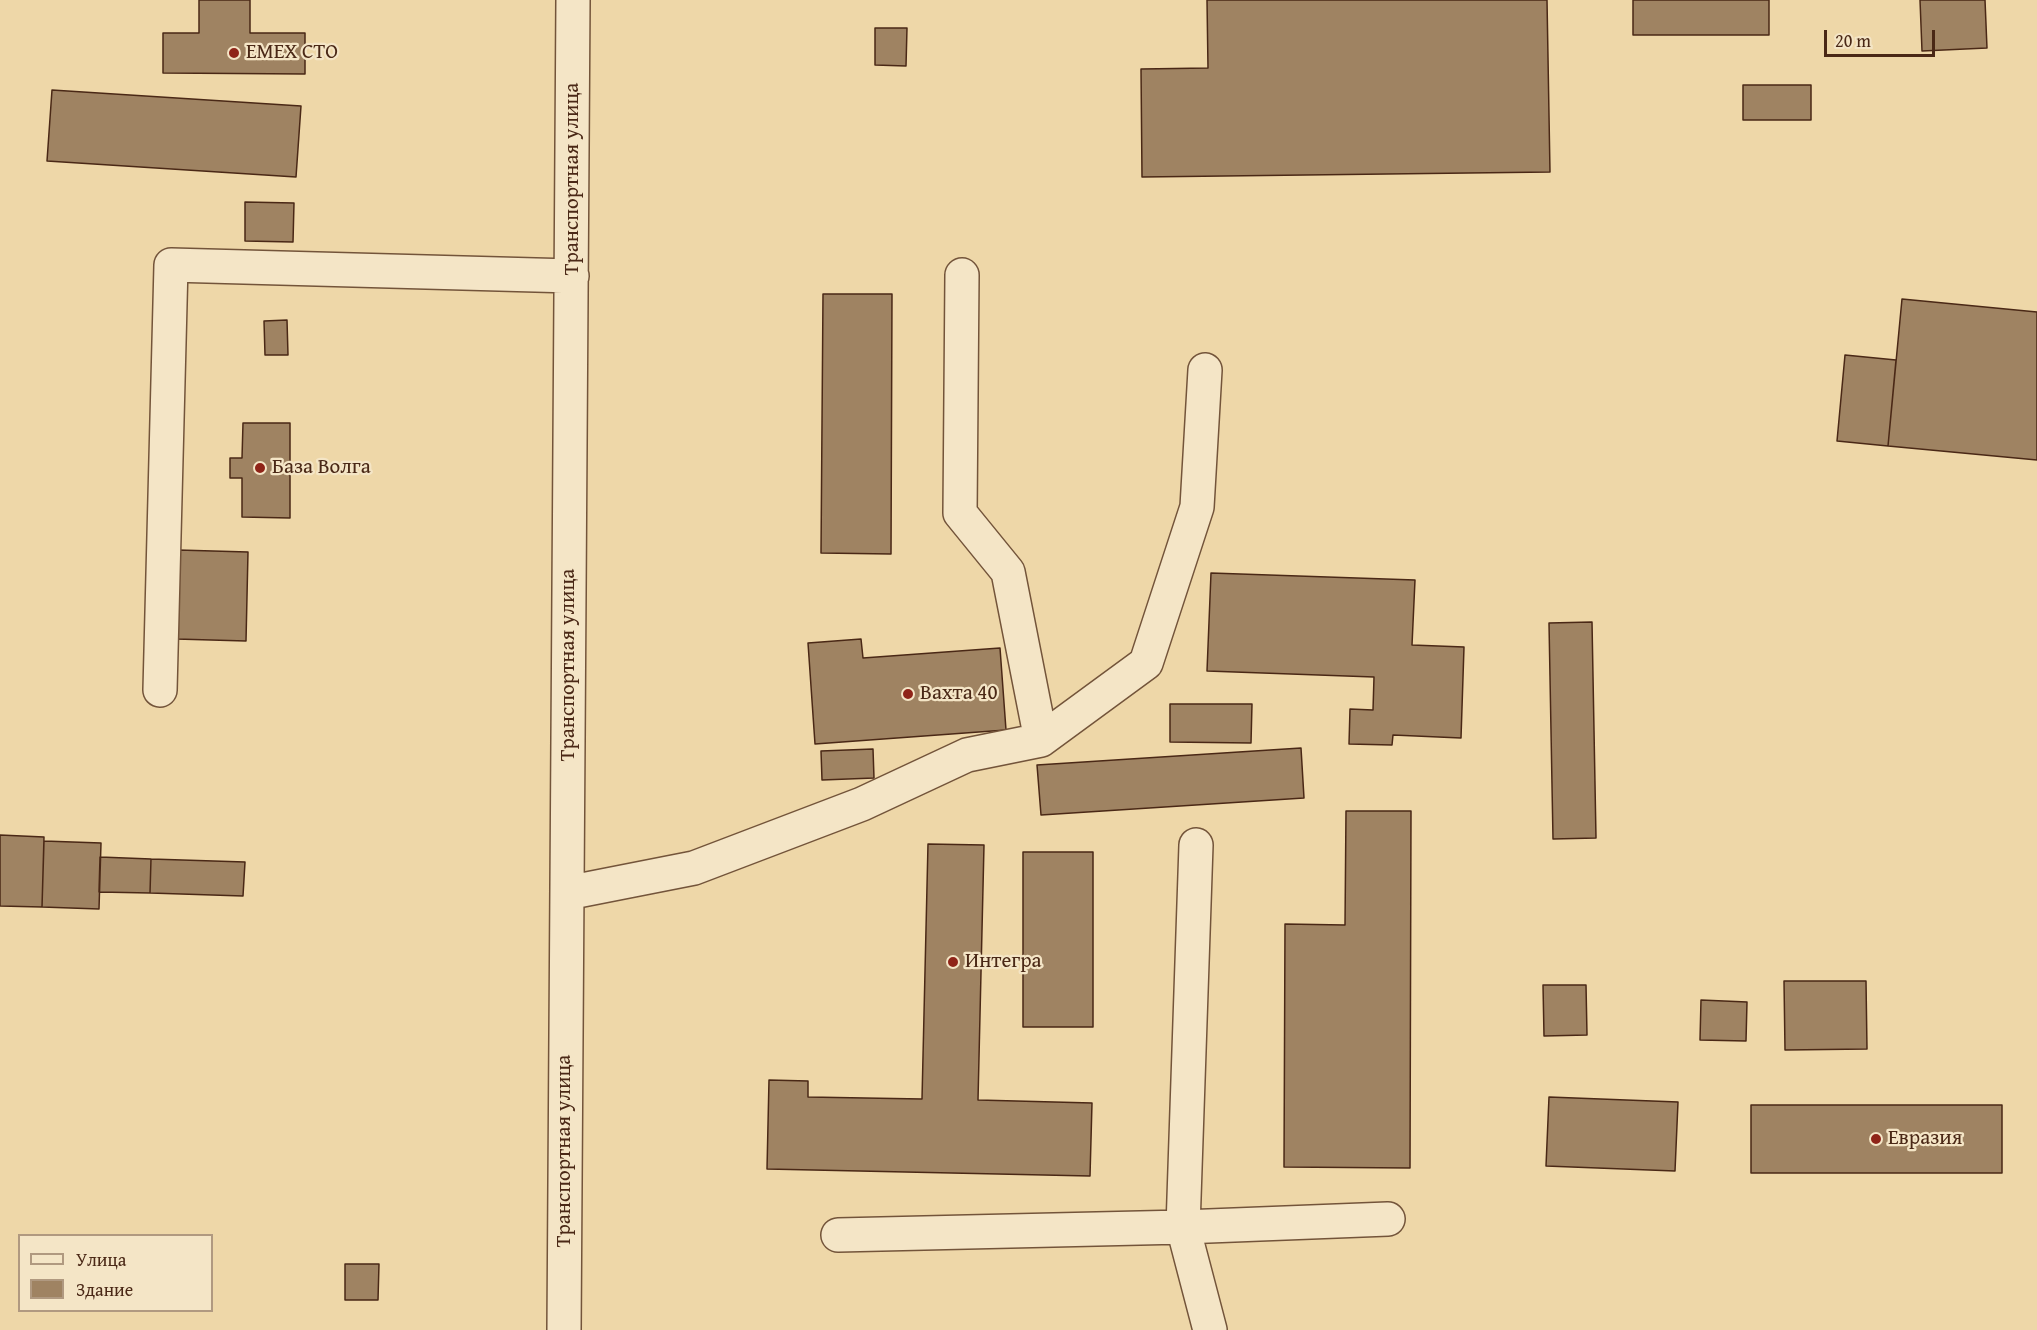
<!DOCTYPE html>
<html>
<head>
<meta charset="utf-8">
<style>
	body { margin:0 }
	#map { position:relative; width:2037px; height:1330px; overflow:hidden; background:#eed7a8; font-family:"Gentium Book Plus",serif }
	canvas { display:block }
	.legend { position:absolute; left:18px; top:1234px; width:195px; height:78px; box-sizing:border-box; background:#f4e5c6; border:2px solid #b09980; margin:0; padding:8px 10px; list-style:none; font-size:18px; color:#4a2816 }
	.legend li { display:flex; align-items:center; gap:12px; height:30px }
	.legend b { width:30px; border:2px solid #b09980 }
	.scale { position:absolute; left:1824px; top:30px; width:111px; height:27px; box-sizing:border-box; border:3px solid #4a2816; border-top:0; padding-left:8px; font-size:18px; line-height:21px; white-space:nowrap; color:#4a2816; -webkit-text-stroke:4px #f4e5c6; paint-order:stroke }
</style>
</head>
<body>
<div id="map">
<canvas width="2037" height="1330"></canvas>
<ul class="legend">
<li><b style="height:8px;background:#f4e5c6"></b>Улица</li>
<li><b style="height:16px;background:#9f8362"></b>Здание</li>
</ul>
<div class="scale">20 m</div>
</div>
<script>
const ctx = document.querySelector('canvas').getContext('2d');
ctx.lineJoin = 'round';
function paint(path, color) {
  ctx.fillStyle = color;
  ctx.fill(path, 'evenodd');
}
function stroke(path, color, width, dash) {
  ctx.strokeStyle = color;
  ctx.lineWidth = width;
  ctx.lineCap = dash ? 'butt' : 'round';
  ctx.setLineDash(dash || []);
  ctx.stroke(path);
}
function write(font, color, halo, rows, align = 'center') {
  ctx.font = font + ' "Gentium Book Plus",serif';
  ctx.lineWidth = 4.5;
  ctx.setLineDash([]);
  ctx.textBaseline = 'middle';
  ctx.strokeStyle = halo;
  ctx.fillStyle = color;
  for (const [text, x, y, turn = 0] of rows) {
    ctx.save();
    ctx.translate(x, y);
    ctx.rotate((+turn || 0) * Math.PI / 180);
    ctx.textAlign = isNaN(turn) ? turn : align;
    if (halo) ctx.strokeText(text, 0, 0);
    ctx.fillText(text, 0, 0);
    ctx.restore();
  }
}
const building = new Path2D(`
	M199 0H250V33H305V74L163 73V33H199Z
	M1207 0H1547L1550 172 1142 177 1141 69 1208 68Z
	M1633 0H1769V35H1633Z
	M1920 0H1985L1987 48 1922 51Z
	M875 28H907L906 66 875 65Z
	M1743 85H1811V120H1743Z
	M52 90 301 106 296 177 47 161Z
	M245 202 294 203 293 242 245 241Z
	M823 294H892L891 554 821 553Z
	M1902 299 2037 312V460L1888 446Z
	M287 320 288 355H265L264 321Z
	M1845 355 1896 360 1888 446 1837 441Z
	M243 423H290V518L242 517V478H230V458H242Z
	M178 550 248 552 246 641 176 639Z
	M1211 573 1415 580 1412 645 1464 647 1461 738 1393 735 1392 745 1349 744 1350 709 1373 710 1374 677 1207 671Z
	M1592 622 1596 838 1553 839 1549 623Z
	M861 639 863 658 1000 648 1006 730 815 744 808 643Z
	M1170 704H1252L1251 743 1170 742Z
	M1301 748 1304 798 1041 815 1037 765Z
	M873 749 874 778 822 780 821 751Z
	M1346 811H1411L1410 1168 1284 1167 1285 924 1345 925Z
	M0 835 44 837 42 907 0 906Z
	M44 841 101 843 99 909 42 907Z
	M928 844 984 845 978 1100 1092 1103 1090 1176 767 1169 769 1080 808 1081V1097L922 1099Z
	M1023 852H1093V1027H1023Z
	M100 857 151 859 150 893 99 892Z
	M151 859 245 862 243 896 150 893Z
	M1784 981H1866L1867 1049 1785 1050Z
	M1543 985H1586L1587 1035 1544 1036Z
	M1701 1000 1747 1002 1746 1041 1700 1040Z
	M1549 1097 1678 1102 1675 1171 1546 1166Z
	M1751 1105H2002V1173H1751Z
	M345 1264H379L378 1300H345Z`);
const minor = new Path2D(`
	M962 275 960 513 1008 572 1041 740
	M160 690 171 265 572 276
	M1196 845 1183 1227 1210 1330
	M567 893 694 868 862 804 967 755 1041 740 1146 663 1197 507 1205 370
	M838 1235 1183 1227 1388 1219
	M564 1330 573 0`);
const markers = [
	[234,53,6,"#8f2418"],
	[260,468,6,"#8f2418"],
	[908,694,6,"#8f2418"],
	[953,962,6,"#8f2418"],
	[1876,1139,6,"#8f2418"]
];
const poiNames = [
	["EMEX СТО",246,53],
	["База Волга",272,468],
	["Вахта 40",920,694],
	["Интегра",965,962],
	["Евразия",1888,1139]
];
const streetNames = [
	["Транспортная улица",573,179,-90],
	["Транспортная улица",569,665,-90],
	["Транспортная улица",565,1151,-90]
];
paint(building, '#9f8362');
stroke(building, '#4a2816', 1.5);
stroke(minor, '#73543a', 36);
stroke(minor, '#f4e5c6', 33);
for (const [x, y, r, color] of markers) {
  const dot = new Path2D();
  dot.arc(x, y, r, 0, 2 * Math.PI);
  ctx.fillStyle = color;
  ctx.fill(dot);
  stroke(dot, '#f4e5c6', 2);
}
write('21px', '#4a2816', '#f4e5c6', poiNames, 'left');
write('21px', '#4a2816', '#f4e5c6', streetNames);
</script>
</body>
</html>
